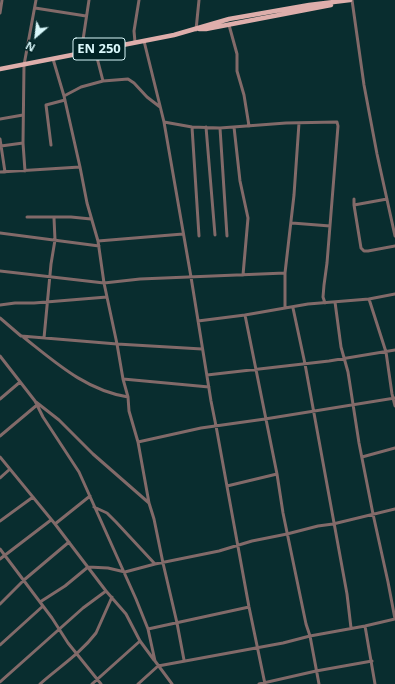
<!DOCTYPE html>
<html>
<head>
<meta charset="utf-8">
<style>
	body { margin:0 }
	#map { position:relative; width:395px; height:684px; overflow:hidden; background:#092d2f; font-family:"Open Sans",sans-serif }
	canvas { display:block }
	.north { position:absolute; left:16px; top:16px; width:40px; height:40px; -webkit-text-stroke:3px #002325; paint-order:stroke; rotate:208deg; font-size:11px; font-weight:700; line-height:16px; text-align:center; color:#d9f8fb }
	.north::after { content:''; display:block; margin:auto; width:14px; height:18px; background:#d9f8fb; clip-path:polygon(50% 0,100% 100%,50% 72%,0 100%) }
</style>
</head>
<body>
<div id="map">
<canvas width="395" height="684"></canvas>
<div class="north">N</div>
</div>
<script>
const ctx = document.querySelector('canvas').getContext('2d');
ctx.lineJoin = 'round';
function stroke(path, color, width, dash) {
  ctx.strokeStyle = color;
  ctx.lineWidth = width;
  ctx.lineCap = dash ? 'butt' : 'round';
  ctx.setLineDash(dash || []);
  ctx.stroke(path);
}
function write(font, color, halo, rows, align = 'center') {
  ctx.font = font + ' "Open Sans",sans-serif';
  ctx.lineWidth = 4;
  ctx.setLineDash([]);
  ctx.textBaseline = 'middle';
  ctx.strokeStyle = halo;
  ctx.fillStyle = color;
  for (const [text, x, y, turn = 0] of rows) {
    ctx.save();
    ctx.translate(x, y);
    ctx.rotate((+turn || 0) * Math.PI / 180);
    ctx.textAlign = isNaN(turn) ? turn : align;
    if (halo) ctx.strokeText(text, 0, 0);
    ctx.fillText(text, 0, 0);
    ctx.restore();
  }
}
const minor = new Path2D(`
	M352 0 364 85 377 154 395 236
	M35 8 86 16
	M0 13 2 0
	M229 25 237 54V71L244 95 249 126
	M196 30 199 0
	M144 41 164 122 191 277 211 401 216 426 249 607 265 684
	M135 42 134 31 139 0
	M95 50 103 81 128 79 134 83 147 97 160 107
	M81 53 89 0
	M53 59 64 96 80 167 87 203 98 241 104 283 117 344 123 379 128 397 129 411 138 442 149 503 154 519 163 563 177 623 184 660
	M64 96 81 87 103 81
	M0 119 23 115
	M164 122 192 127 220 128 286 123 337 122 338 126 327 263 324 285 323 297 325 303
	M192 127 199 236
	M206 127 215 235
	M234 127 240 181 248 218 243 275
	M220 128 227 236
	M0 139 5 172
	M51 145 46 105 65 100
	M1 146 23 143
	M25 171 23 143 24 65 36 0
	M0 172 80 167
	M354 199V205L361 248 364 251H368L395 246
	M354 205 387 199
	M27 217H71L91 219
	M292 223 330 226
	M0 233 99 246
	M98 241 183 234
	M0 271 104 283 140 279 285 273
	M369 299 386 352 392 394 395 406
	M0 305 15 303H34L107 297
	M285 308V273L294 195 299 123
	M293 308 305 364 347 594 351 628
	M245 315 277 474 283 513 306 624 310 636 319 684
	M0 318 21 336 117 344 202 349
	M198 321 245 315 308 304 369 299 395 294
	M22 336C55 362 85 390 128 397
	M44 338 51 264 55 240 54 218
	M0 356 35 401 43 417 79 472 136 599 148 629 155 661 172 684
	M207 375 329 361 395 350
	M123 379 209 387
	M0 399 20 382
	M36 402 59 420 93 454 149 503
	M0 436 37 405
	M138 442 201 428 265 419 395 398
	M0 457 55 524 106 591 126 614 140 641 154 660
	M362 457 395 448
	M0 478 10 469
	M227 486 277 474
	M94 507 107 513 116 522 155 564
	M0 521 33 497
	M55 524 90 496
	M0 549 52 618 68 643 101 684
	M0 559 51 520
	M40 602 65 586 88 567 108 568 125 572 155 564 219 551 252 541 287 534 318 526 333 524 395 509
	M0 604 24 580 69 542
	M365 626 375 684
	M148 629 249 607
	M0 645 43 606
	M0 682 83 608 106 591
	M40 684C59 667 80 654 96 633L112 597
	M92 684 140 641
	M138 684 158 666 283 643 310 636 365 626 395 619 388 582 373 514 359 443 348 372 341 347 335 302
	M259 684 316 671 372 661`);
const primary = new Path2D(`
	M199 29H206L331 5
	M0 69 174 35 229 19 309 5 350 0`);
const shields = [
	[99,49,52]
];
const shieldNames = [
	["EN 250",99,49]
];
stroke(minor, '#826a69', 3);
stroke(primary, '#deaeab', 4.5);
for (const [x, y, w] of shields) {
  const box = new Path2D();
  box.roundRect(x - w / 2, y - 11, w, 22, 3);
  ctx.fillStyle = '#002325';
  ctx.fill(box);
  stroke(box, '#d9f8fb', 1);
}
write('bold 13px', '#d9f8fb', null, shieldNames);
</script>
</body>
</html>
